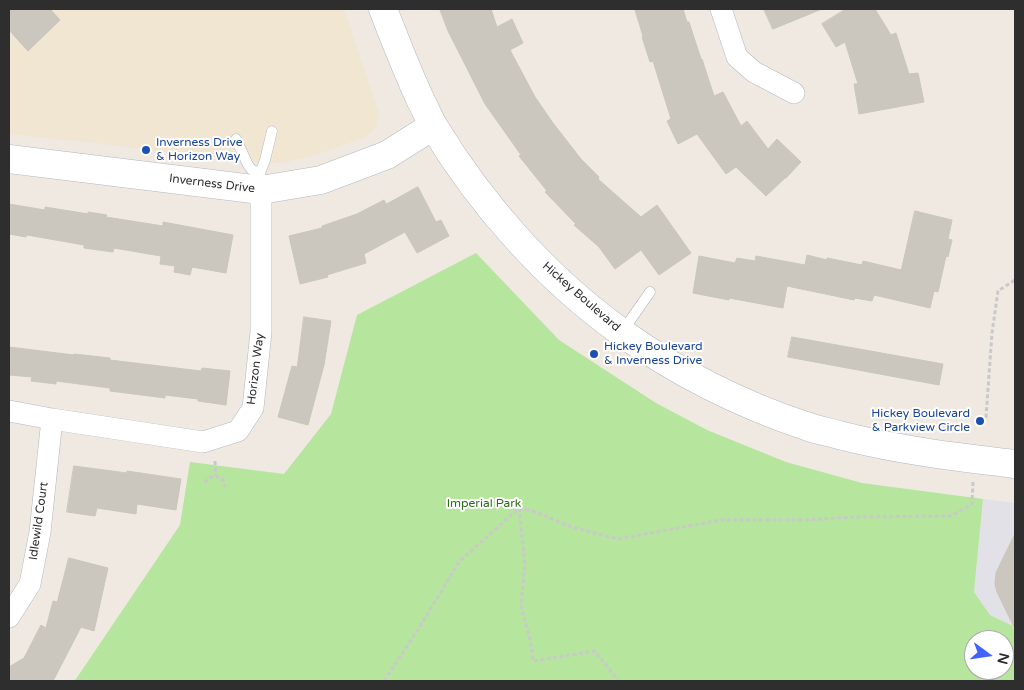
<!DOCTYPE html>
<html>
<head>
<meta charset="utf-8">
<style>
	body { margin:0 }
	#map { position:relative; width:1024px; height:690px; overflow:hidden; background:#efe9e1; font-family:"Varela Round",sans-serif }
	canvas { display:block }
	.frame { position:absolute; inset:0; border:10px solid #2e2e2e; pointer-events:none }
	.north { position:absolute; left:964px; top:630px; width:50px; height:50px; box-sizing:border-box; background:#fff; border:1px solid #ababab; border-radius:50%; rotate:104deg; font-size:14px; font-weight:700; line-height:20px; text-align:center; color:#2e2e2e }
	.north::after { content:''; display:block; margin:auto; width:18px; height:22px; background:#4264fb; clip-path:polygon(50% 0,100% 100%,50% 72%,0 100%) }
</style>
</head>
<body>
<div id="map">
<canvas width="1024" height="690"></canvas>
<div class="frame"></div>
<div class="north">N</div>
</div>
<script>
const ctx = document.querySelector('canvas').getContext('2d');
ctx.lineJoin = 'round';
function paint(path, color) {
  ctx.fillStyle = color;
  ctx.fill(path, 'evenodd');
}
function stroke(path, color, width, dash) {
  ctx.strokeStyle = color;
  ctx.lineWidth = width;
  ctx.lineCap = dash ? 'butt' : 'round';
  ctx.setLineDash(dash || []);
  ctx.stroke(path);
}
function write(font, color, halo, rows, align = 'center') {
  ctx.font = font + ' "Varela Round",sans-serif';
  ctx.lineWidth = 4;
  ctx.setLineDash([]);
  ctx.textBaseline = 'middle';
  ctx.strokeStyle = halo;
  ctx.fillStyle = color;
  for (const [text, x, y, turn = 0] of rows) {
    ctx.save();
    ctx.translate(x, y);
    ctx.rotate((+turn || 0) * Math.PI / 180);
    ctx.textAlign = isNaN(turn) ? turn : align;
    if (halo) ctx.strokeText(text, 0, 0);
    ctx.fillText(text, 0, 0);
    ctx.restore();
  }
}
const industrial = new Path2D(`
	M983 499 1015 503V626H1013L990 615 974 592Z`);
const education = new Path2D(`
	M9 9H344L379 112 376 127 366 137 315 155 281 163 231 161 104 144 9 134Z`);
const green = new Path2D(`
	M476 253 559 340 656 403 707 430 786 462 862 483 983 499 974 592 990 615 1013 626 1015 636V681H73L76 679 180 525 190 462 284 474 331 414 357 315ZM974 640H1004V670H974Z`);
const building = new Path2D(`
	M9 9H50L60 20 28 51 9 30Z
	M440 9H491L497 27 512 19 523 43 510 50 535 97 553 123 581 159 599 177 598 179 641 217 657 205 691 253 659 275 641 250 615 269 599 247 574 225 576 224 545 192 547 191 519 156 521 155 485 104 448 31Z
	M635 9H683L687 22H689L701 59H702L714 96 723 92 741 126 747 121 768 149 777 139 801 162 786 178H785L766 196 736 167 726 174 697 134 678 144 667 121 671 119 653 61 650 62 642 37H643Z
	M764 9H822L773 29Z
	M846 9H875L891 35 896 33 909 74 918 73 924 102 859 114 854 84H858L845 42 836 47 822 24Z
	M418 187 436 222 441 220 449 236 417 253 405 232 364 254 366 263 327 275 328 277 300 284 289 236 322 228V226L357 214 384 200 386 204Z
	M9 204 45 210V207L88 214V212L107 215 106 217 163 226V222L233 235 226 273 192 267 190 275 174 272 175 266 160 264 161 256 114 248 113 252 84 248V245L27 235 26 237 9 234Z
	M915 211 952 220 948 239 952 240 948 257 946 256 938 292 934 291 930 308 874 295 872 301 855 298 854 300 787 286 783 308 729 298V300L693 293 699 256 735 263 737 258 755 261 756 256 805 265 807 255 827 260V258L862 265 863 261 901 270Z
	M304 317 331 321 324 365 308 425 278 417 292 366 297 367Z
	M792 337 943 364 939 385 788 357Z
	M9 347 74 355V354L110 358V360L201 371 202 368 230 371 226 405 198 401V399L165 395V398L110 391V388L56 381V384L31 381 32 377 9 375Z
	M74 466 127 473V471L181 479 176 510 137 504 136 514 97 508 95 516 67 512Z
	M1015 534V629L997 592 995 584 996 573Z
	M69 558 108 568 94 631 81 627 53 681H9V667L24 658 41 625 46 628 53 601 57 602Z`);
const path = new Path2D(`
	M980 421 986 417 992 333 998 291 1015 280
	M215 461 216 476
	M205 483C209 475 217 475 223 480L225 487
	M519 508 536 512 572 527 618 539 721 520H808L854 517 951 516 972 504 973 482
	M519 508 525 564 521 606 530 639 533 661 595 651 617 679 618 681
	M384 681 419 628 459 562 519 508`);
const lane = new Path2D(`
	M236 139 248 165 252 170 260 173
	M261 188 260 173 265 160 272 131
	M622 332 650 292`);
const street = new Path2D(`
	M721 9 737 57 754 72 794 93
	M9 411 52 419 203 442 238 431 253 408 261 332V190
	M9 617 30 584 40 532 52 419`);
const secondary = new Path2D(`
	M383 9C395 40 407 71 421 101 426 110 429 119 434 127 482 206 546 278 621 332 676 372 742 405 806 426 817 430 828 432 839 435 897 450 956 457 1015 464
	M9 159 261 190 321 180 387 155 433 126`);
const markers = [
	[146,150,5,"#1a4fb4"],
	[594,354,5,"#1a4fb4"],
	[980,421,5,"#1a4fb4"]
];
const transitNames = [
	["Inverness Drive",156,143],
	["& Horizon Way",156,157],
	["Hickey Boulevard",604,347],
	["& Inverness Drive",604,361],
	["Hickey Boulevard",970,414,"right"],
	["& Parkview Circle",970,428,"right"]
];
const streetNames = [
	["Inverness Drive",212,184,7],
	["Hickey Boulevard",581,297,41],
	["Horizon Way",256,369,-83],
	["Idlewild Court",39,521,-82]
];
const parkNames = [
	["Imperial Park",484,504]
];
paint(industrial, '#e3e1e8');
paint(education, '#f0e6d1');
paint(green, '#b6e59e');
paint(building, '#cbc7bf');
stroke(building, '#cbc5ba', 1);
stroke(lane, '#b4b7c1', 11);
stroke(street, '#b4b7c1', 22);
stroke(secondary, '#b4b7c1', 29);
stroke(path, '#c9c9c9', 3, [4, 2.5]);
stroke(lane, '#fff', 10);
stroke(street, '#fff', 21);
stroke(secondary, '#fff', 28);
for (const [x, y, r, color] of markers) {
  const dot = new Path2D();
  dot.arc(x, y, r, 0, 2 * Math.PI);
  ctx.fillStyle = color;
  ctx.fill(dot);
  stroke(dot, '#fff', 2);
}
write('12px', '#164399', '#fff', transitNames, 'left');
write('12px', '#2e2e2e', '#fff', streetNames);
write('12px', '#2c6e1b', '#fff', parkNames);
</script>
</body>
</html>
